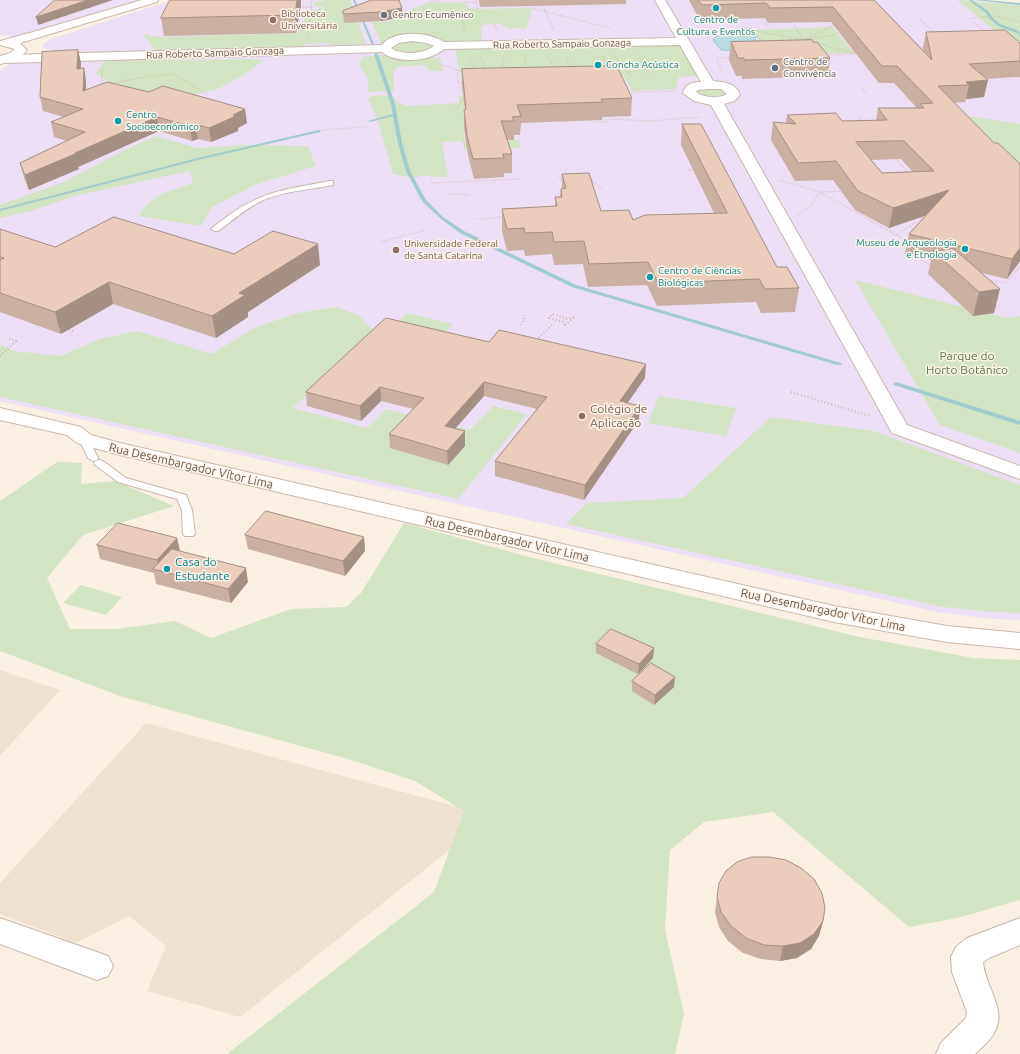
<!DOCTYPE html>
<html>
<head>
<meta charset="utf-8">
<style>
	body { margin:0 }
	canvas { display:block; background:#f9efe2 }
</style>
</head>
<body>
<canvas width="1020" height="1054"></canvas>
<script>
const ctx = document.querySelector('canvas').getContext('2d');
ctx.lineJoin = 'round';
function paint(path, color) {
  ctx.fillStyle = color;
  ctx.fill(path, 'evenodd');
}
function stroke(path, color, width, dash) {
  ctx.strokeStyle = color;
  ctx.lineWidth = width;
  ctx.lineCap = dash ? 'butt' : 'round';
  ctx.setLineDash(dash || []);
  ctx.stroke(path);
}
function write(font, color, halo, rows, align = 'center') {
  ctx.font = font + ' Ubuntu,sans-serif';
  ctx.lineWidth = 3;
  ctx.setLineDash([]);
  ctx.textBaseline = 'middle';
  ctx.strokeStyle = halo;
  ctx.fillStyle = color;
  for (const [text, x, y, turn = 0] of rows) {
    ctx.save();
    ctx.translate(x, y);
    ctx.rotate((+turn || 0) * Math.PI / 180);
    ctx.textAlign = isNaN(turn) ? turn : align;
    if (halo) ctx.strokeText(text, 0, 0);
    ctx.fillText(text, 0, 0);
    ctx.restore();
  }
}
const residential = new Path2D(`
	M0 670 60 690 0 756Z
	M146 723 492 816 240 1017 147 991 166 946 129 916 76 943 0 914V883Z`);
const education = new Path2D(`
	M0 0H144L26 35 15 37 0 35Z
	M173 0H656L678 38 66 56 46 49 42 46 46 42 54 38Z
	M665 0H965L1020 5V468L905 427Z
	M681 43 700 83 894 434 1020 480V620L993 619 942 613 0 401V71L6 66 13 63 31 62 159 57Z`);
const green = new Path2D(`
	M323 0H350L366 44 330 45 329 43 304 44V46L156 50 142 34 158 37 299 33 307 13 323 7 315 6 314 2 323 1Z
	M957 0 1020 5V47L999 34Z
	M466 2 468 9 531 8 532 10 526 29 508 28 498 23 486 24 481 27 482 42H437L419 38 382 45 372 22 391 21 403 17 408 11 427 3Z
	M832 27 855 53 773 55 751 30Z
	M417 40 434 46C425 54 402 58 392 47 397 40 409 41 417 40Z
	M681 43 697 76 679 77 676 89 632 91 624 76 462 82 455 49Z
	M382 55 440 58 443 71H430L424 65 397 67 394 72V91L368 92V79L359 64 363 57Z
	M243 59 264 60 245 74 218 89 190 95 123 91 96 73 105 61Z
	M699 88 721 89 726 94C717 101 705 96 695 93Z
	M519 94 464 100 465 123 521 122 522 126 463 128 465 142 519 140 521 148 465 150 461 141 442 142 448 177H435L424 175 413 178 393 174 379 125 368 98 377 95 394 96 396 102 407 106 459 103V96Z
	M968 116 1020 124V170L966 120Z
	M156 136 197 148 244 145 308 146 316 166 257 184 212 207 201 226 139 216C149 195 173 190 193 183L190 171 74 196 31 211 0 218V205L64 182 127 149Z
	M855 280 1007 318 1020 316V453L940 425Z
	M336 307 358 315 374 332 293 408 367 428 386 409 470 430 493 406 527 414 458 499 0 397V345L14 351 60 356 100 339 138 331 212 354 254 328 298 313Z
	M407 313 453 324 437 340 389 329Z
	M659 396 736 408 726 436 648 423Z
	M771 417 874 431 1020 485V613L994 612 943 607 566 524 587 503 683 498Z
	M57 462 82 463 81 484 115 481 174 506 83 535 47 578 70 629H117L175 621 211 638 291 609 346 607 361 593 404 523 533 558 860 637 973 658 1020 660V900L957 918 909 927 773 812 704 822 670 850 665 930 684 1014 675 1054H227L434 892 464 811 415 781 348 759 123 697 0 651V501Z
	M81 585 122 597 106 615 63 603Z`);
const water = new Path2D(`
	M748 34 754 35 756 37 755 40 760 42C747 46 734 52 721 50L713 40 715 37 719 36Z`);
const stream = new Path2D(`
	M353 0H355L375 46 372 45Z
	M969 0H972L988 11 992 17 1000 24 1019 31 1020 36 1017 33 998 26 990 19 986 13Z
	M974 0H985L1020 3V5Z
	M376 53 378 54 395 104 402 143 410 171 426 200 443 217 464 231 576 285 841 363 842 364 841 365H837L572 287 460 233 441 219 422 201 406 171 398 143 393 116 370 122 368 121 393 114 391 104 374 54Z
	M319 130 321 131 320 132 202 159 0 211V209L202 157Z
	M896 382 1020 421V425L894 385 893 384Z`);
const pathFar1 = new Path2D(`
	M466 2 477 3
	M427 3 440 0
	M543 6 554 30
	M301 7H312
	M531 8 610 28
	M468 9H478L476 0
	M760 16 768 27
	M971 18 996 16 1020 22
	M920 19 935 34
	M463 21 465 32
	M973 22 986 32
	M493 23 498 31
	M794 26 802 37
	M744 28 797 39
	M751 30 763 42
	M307 38 312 0
	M798 38H806L811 40 806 42 797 40Z
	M808 38 836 24
	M811 38 837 35
	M816 43 856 54 825 55
	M638 55 650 78
	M602 56 612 67
	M614 56 632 77
	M481 57 487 71
	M547 57 556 69
	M566 57 571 69
	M469 59 477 71
	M438 64 464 72
	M827 67 834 75
	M457 70 458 83 465 82
	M502 70 504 57
	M522 70 526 56
	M722 72 717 58 732 57
	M109 84 150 76 173 74 208 95
	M102 85V72L104 70
	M862 88 866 93
	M629 92 675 91
	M455 109 465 98
	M858 116 864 123
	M594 122H604L611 119 651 121 700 117
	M321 130 366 127
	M677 144H683
	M28 157 39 156
	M894 157 909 174
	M686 170H695
	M588 177 603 190
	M779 180 820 192 909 242
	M563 182 559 176 565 175
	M431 183 521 179
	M821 192 844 191
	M448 194 470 195
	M798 215 811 205 820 192
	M476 219 504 217
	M897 234 914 224V219L919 217 926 219
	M381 242 425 230
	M913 255 933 267
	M988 280 1006 283 1020 266`);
const path = new Path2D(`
	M553 314 568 319 575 317 564 326V322L549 318Z
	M521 325 524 320 523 315
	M69 329 73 331
	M536 340 554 323
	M0 356 16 341 7 338
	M791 392 870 416`);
const lane = new Path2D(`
	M330 181H333V185C308 190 282 191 259 202 244 210 232 221 218 231H215L211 229C216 224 223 220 228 216 264 190 289 189 330 181Z
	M84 436 89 439 98 458 97 460 93 461 88 458 79 439Z
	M99 460 103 461 126 478 186 495 192 510 195 534 193 536H185L183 534 182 510 177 499 118 482 95 465 94 463 95 461Z`);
const street = new Path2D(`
	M655 0H665L713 81C725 82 736 83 740 95L734 101 724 104 907 425 1020 466V479L892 433 711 105 694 101 683 93C685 84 693 82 701 82L680 45 444 49C430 62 396 64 382 52L7 63 3 62 1 59 3 56 7 55 382 45C394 29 429 32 444 42L676 38ZM412 41 426 43 434 46C423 54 402 56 391 48L399 43ZM709 89H721L727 94C718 99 705 98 696 92L698 90Z
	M0 918 108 956 113 966 108 976 97 980 0 944Z
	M1020 918V945L989 958 983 962C985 987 1008 1010 994 1033 990 1041 981 1048 975 1054H936L941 1043 966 1018 967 1012 952 972 951 957 956 947 967 938Z`);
const secondary = new Path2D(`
	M142 0H158L157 2 20 43 27 50C20 59 11 61 0 64V56L10 53 15 49 0 45V41L33 32Z
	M0 408 81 427 91 435 120 443 834 606 947 626 1020 633V649L947 642 834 622 116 454 77 443 67 435 0 420Z`);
const wall = new Path2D(`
	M372 0 403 17 381 21 344 23 343 11Z
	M479 0H626V4L480 7Z
	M689 0H874L923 50V48L926 32 1020 43V77H1014L986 79 984 97 966 99 965 102 954 103 1020 261 1007 279 982 273 994 313 973 316 928 274 931 260 905 254 909 234 926 215 889 228 855 210 833 180 795 181 771 140 773 122 786 123 787 115 842 121 876 120 878 108H917L894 83H879L831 22 768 23 765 18 702 20 698 17ZM901 159 913 172 882 173 871 160Z
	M301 5 296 33 164 36 161 18Z
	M731 42H813L830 58 828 76 742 79V76H736L729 60Z
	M78 50 81 63 80 69 84 68 86 82V90L149 92 245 109 247 123 238 128V131L211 142 198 139 192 141 159 131 78 167 79 169 29 190 24 178 20 163 67 141 54 137 51 122 64 117 43 111 40 97Z
	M462 69 632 98 631 116 602 117V120L521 123 520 135H514V140H507L512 154V173H504V177L474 179 468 155 464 128V110H465L462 87Z
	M682 124 777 267 799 288 795 312 761 313 756 302 657 306 647 285 588 287 583 264 554 265 552 254 525 256 524 250 507 251 502 231V209L555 207V197H560L561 189 562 188V174L601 211 633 220 714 213 681 145Z
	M0 229 55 247 234 254 320 265 248 312V317L216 338 113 304 61 334 0 312Z
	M386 318 645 378 627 403 639 420 584 500 495 476V461L537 409 484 396 455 429 465 446 448 465 390 448 389 434 413 409 381 401 361 421 307 406 306 392Z
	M245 535 364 537 365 551 345 576 248 549Z
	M177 538 180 551 248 582 231 603 156 584 154 573 100 559 97 545Z
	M596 644 654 648 653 658 638 674 596 653Z
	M632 681 674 687 654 705 632 691Z
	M719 883 823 921 819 936 811 949 797 958 780 961 761 959 743 953 728 941 719 927 715 912Z`);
const shadedWall = new Path2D(`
	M88 0H113L38 25 36 17Z
	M297 0H301V5L296 33 295 15Z
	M402 8 403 17 381 21 380 12Z
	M78 50 81 63 80 83 77 69Z
	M84 68 86 82V105L83 91Z
	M988 80 984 97 966 99 969 85 966 82Z
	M245 109 247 123 238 128V131L211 142 209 128 233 115Z
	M157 117 159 131 78 167 79 169 29 190 25 175Z
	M195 124 198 139 192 141 190 126Z
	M949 190 945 209 889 228 893 208Z
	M318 244 320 265 248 312V317L216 338 212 316 239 293Z
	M1020 248V261L1007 279 1012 259Z
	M109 282 113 304 61 334 55 312Z
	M1000 289 994 313 973 316 979 292Z
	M646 364 645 378 619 415 620 401Z
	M484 382V396L445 440V426Z
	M380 387 381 401 361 421 360 406Z
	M640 406 639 420 584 500 585 485Z
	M465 431V446L448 465 447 451Z
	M364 537 365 551 345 576 343 561Z
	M177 538 180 552 159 571 157 560Z
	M246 568 248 582 231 603 228 589Z
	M654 648 653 658 638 674 639 664Z
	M675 677 674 687 654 705 655 695Z
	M823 921 819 936 811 949 797 958 780 961 783 946Z`);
const building = new Path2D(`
	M55 0H88L36 17Z
	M170 0H297L295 15 161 18Z
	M372 0H399L402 8 380 12 343 14V11Z
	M698 0H874L932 60 926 32 1005 30 1020 43V61L969 64 988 80 966 82 969 85 938 86 994 143H998L1020 164V248L1012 259 909 234 949 190 893 208 858 191 836 161 798 163 773 122 796 124 787 115 836 113 842 121 887 120 878 108H924L920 104 933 103 897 66H882L833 7 770 8 766 3 703 5 699 2ZM904 141 934 171 882 173 856 142Z
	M812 40 813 42H817L830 58 744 60V58H738L731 42Z
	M78 50 77 69 84 68 83 91 107 82 149 92 163 86 245 109 233 115 236 116 209 128 195 124 190 126 157 117 75 153V154L25 175 20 163 85 132 51 122 83 109 40 97 42 52Z
	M617 66 632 98 601 99 603 102 517 105 521 116 512 117 514 121H501L512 154H503L504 158 473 159 467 136 464 110 466 109 462 69Z
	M682 124H701L777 267H787L799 288 765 289 759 279 658 283 648 262 589 264 584 241 554 242 552 232 525 233 524 228 507 229 502 209 557 206 555 197H562L561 189 566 188 562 174 589 173 601 211 629 210 633 220 645 215 727 213Z
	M114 217 234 254 273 231 318 244 239 293 245 295 212 316 109 282 55 312 0 293V260L4 258 0 257V229L55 247Z
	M954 249 1000 289 979 292 933 251Z
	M386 318 489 342 499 330 646 364 620 401 640 406 585 485 495 461 547 397 484 382 445 426 465 431 447 451 389 434 424 398 380 387 360 406 306 392Z
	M266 511 364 537 343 561 245 535Z
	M118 523 177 538 157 560 97 545Z
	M172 549 246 568 228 589 153 569Z
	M611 629 654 648 639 664 596 644Z
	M651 663 675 677 655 695 632 681Z
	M752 857H769L786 860 801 868 814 879 822 893 825 908 823 921 814 934 800 943 783 946 764 945 746 938 731 926 721 912 717 897 719 883 726 871 737 862Z`);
const markers = [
	[716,8,4,"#0f9aa8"],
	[384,15,4,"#6b7280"],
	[273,20,4,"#8d6e63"],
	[598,65,4,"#0f9aa8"],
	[775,68,4,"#5c6f8a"],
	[118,121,4,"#0f9aa8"],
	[965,249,4,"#0f9aa8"],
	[396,250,4,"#8d6e63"],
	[650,277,4,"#0f9aa8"],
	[582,416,4,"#8d6e63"],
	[167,569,4,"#0f9aa8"]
];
const farEducationnames = [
	["Biblioteca",281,14],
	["Universitária",281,26],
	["Universidade Federal",404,244],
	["de Santa Catarina",404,256]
];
const farWorshipnames = [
	["Centro Ecumênico",392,15]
];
const farCulturenames = [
	["Centro de",716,20,"center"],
	["Cultura e Eventos",716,32,"center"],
	["Concha Acústica",606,65],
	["Centro",126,115],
	["Socioeconômico",126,127],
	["Museu de Arqueologia",957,243,"right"],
	["e Etnologia",957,255,"right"],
	["Centro de Ciências",658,271],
	["Biológicas",658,283]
];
const farStreetnames = [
	["Rua Roberto Sampaio Gonzaga",562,44,-1],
	["Rua Roberto Sampaio Gonzaga",215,53,-2]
];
const farServicenames = [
	["Centro de",783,62],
	["Convivência",783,74]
];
const parkNames = [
	["Parque do",967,356],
	["Horto Botânico",967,370]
];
const educationNames = [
	["Colégio de",590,409],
	["Aplicação",590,423]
];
const streetNames = [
	["Rua Desembargador Vítor Lima",191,466,13],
	["Rua Desembargador Vítor Lima",507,539,13],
	["Rua Desembargador Vítor Lima",823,610,12]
];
const cultureNames = [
	["Casa do",175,562],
	["Estudante",175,576]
];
paint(residential, '#efe1d2');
paint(education, '#ecdff5');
paint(green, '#d2e4c3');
paint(water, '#badce0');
stroke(water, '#a1cbd0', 1);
paint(stream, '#a1cbd0');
stroke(lane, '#c8b7ab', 2);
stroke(street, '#c8b7ab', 2);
stroke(secondary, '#cdb9ab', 2);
stroke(pathFar1, '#cfb1a1', 1.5, [0.5, 1.5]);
stroke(path, '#cfb1a1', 2, [1, 2.5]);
paint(lane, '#fff');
paint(street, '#fff');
paint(secondary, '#fff');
paint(wall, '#cab0a3');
paint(shadedWall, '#a49084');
paint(building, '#ebcdbd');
stroke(building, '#a49084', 1);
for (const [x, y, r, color] of markers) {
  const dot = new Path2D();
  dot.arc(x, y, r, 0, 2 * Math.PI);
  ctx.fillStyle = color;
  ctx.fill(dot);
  stroke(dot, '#fcf3e8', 1.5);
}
write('10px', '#785e54', '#fcf3e8', farEducationnames, 'left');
write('10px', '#5b616d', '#fcf3e8', farWorshipnames, 'left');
write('10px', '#0d838f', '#fcf3e8', farCulturenames, 'left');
write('10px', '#6d564c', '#fcf3e8', farStreetnames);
write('10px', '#4e5e75', '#fcf3e8', farServicenames, 'left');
write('12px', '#587848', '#fcf3e8', parkNames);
write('12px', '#785e54', '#fcf3e8', educationNames, 'left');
write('12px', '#6d564c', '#fcf3e8', streetNames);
write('12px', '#0d838f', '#fcf3e8', cultureNames, 'left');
</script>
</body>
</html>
